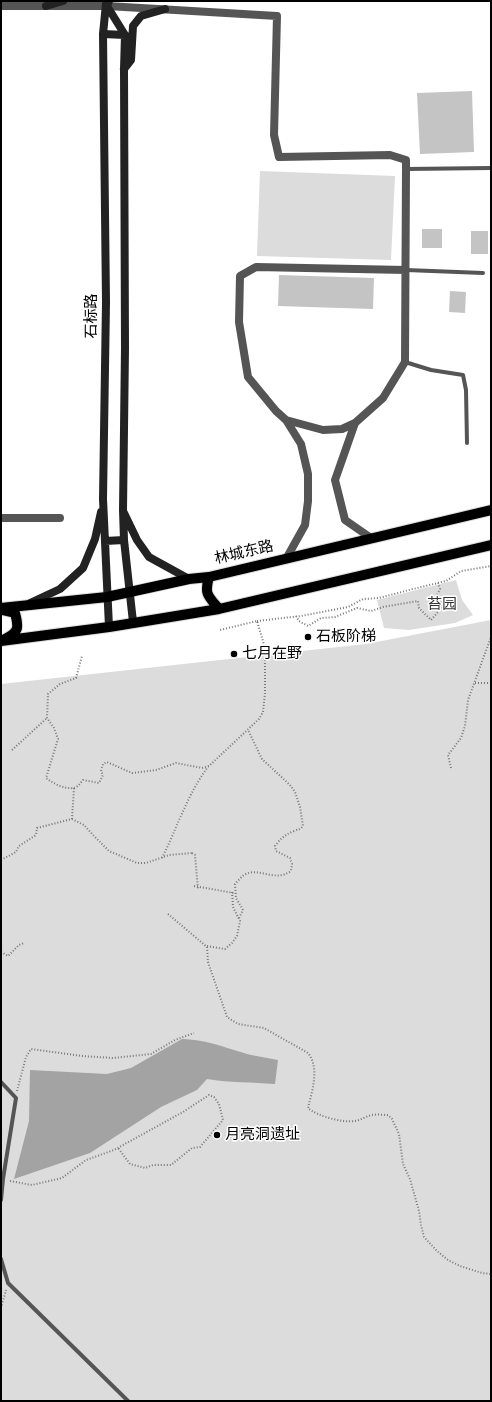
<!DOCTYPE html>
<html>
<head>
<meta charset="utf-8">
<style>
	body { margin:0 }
	#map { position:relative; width:492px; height:1402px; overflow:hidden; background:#fff; font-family:Signika,sans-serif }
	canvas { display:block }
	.frame { position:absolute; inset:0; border:2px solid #000; pointer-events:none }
</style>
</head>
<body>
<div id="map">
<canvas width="492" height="1402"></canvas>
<div class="frame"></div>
</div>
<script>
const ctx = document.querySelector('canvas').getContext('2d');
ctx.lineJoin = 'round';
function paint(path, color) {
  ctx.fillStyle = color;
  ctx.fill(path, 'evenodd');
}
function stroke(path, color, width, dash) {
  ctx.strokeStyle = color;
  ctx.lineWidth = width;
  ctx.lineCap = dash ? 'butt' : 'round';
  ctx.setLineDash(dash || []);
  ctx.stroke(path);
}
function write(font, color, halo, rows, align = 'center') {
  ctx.font = font + ' Signika,"Noto Sans SC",sans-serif';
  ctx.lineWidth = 3;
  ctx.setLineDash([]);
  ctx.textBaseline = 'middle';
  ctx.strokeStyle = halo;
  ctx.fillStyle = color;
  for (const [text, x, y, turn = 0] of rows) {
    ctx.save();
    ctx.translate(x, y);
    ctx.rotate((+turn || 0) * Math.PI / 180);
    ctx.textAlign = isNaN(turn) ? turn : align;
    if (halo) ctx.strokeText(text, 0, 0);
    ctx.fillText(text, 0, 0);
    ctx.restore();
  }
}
const green = new Path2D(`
	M260 171 395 176 391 260 257 256Z
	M456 580 462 600 473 615 455 623 409 630 384 628 377 600Z
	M491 620V1401H1V684L366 644Z`);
const water = new Path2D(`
	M182 1039C210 1040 225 1048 251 1055 260 1057 269 1058 278 1060L275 1084C252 1082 230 1083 207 1079L197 1090 161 1107 90 1153 14 1179 29 1121 30 1070 107 1074 131 1068Z`);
const building = new Path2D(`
	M472 91 474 152 420 154 417 93Z
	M422 229H442V248H422Z
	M471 231H488V254H471Z
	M279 275 374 278 373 309 278 306Z
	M450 291 466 292 465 313 449 312Z`);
const path = new Path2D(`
	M296 616 299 621 308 626 321 618 335 617 357 608 371 611 383 607 418 601 419 608 431 620 438 612 442 605 437 595 440 589 438 583
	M257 621 301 616 348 607 363 599 379 598 413 589 446 581 461 571 491 566
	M475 683H491
	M12 750 47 718
	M451 768 448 755 461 738 465 726 468 700 491 637
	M74 788 78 786 83 780 99 783 103 775 101 771 103 764 107 762 132 773 156 770 176 763 202 768 209 766 259 719 263 712 265 693V648L257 621 220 630
	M72 819 84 825 93 835 109 851 137 863H146L169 855 192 853
	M192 853 195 855 198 889
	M162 858C177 828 188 793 208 767
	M1 860 16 852 19 846 36 835 37 828 72 819 74 788C64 789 54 784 46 778L58 739 54 728 47 718 48 694 60 684 76 678 82 656
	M194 886 234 893
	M1 888V890
	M168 914 207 947 208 962 227 1017 238 1024 264 1028 308 1053C320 1068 312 1091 308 1108 317 1116 342 1123 355 1121 361 1120 366 1116 372 1115 377 1114 383 1115 388 1115L392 1119 399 1134 403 1164 410 1179 419 1211 421 1225 424 1237 437 1251 448 1260 460 1266 482 1273 491 1274
	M239 918 243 910 236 898 235 884C238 881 241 877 244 875 259 866 274 883 291 871L292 864 290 858 276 851 275 846C280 839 286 834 294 831 298 829 300 830 303 826L300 807 295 792 290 785 262 759 248 730
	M207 946 225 949 232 943 237 936 240 921 233 907 232 891
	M1 952 8 956 19 945 24 943
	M17 1091 26 1057 31 1049 82 1056 113 1058 151 1054 175 1040 194 1033
	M10 1181 32 1185 62 1178 86 1160 114 1150 183 1112 209 1095 214 1097 219 1104 223 1120 200 1147 192 1148 171 1165H153L145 1168 130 1164 118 1148
	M1 1308 6 1290`);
const lane = new Path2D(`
	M406 169 491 168
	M406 270 483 273
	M405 362 431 370 463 375 466 390 467 443
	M1 1082 16 1098 3 1179 1 1200
	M1 1259 8 1283 128 1401`);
const street = new Path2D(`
	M1 6H107L277 16 274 135 279 157 390 155 406 160V169L405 362 383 398 355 423 342 429 323 430 286 420 276 411 248 377 239 322 240 276 256 267 406 270
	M355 423 335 480 345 520 371 538
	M1 518H60
	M286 559 305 525 308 501V474L301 444 286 420`);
const secondary = new Path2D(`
	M109 1 107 6 125 35 124 69 125 348 123 510 124 540 133 622
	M106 4 103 34 106 302 103 499 109 627
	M46 6 63 1
	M103 34 125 35
	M124 69 131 60 133 26 141 16 165 9
	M124 513 137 540 149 557 189 579
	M105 541 124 540
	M30 603 60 589 83 568 95 539 101 512`);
const primary = new Path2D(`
	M209 577C204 594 208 596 219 609
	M1 608 107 597 189 579 209 577 491 510
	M2 610 15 613C19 628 19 632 5 639
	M1 641 109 627 219 609 491 545`);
const markers = [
	[308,637,4,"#000"],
	[234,654,4,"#000"],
	[217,1135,4,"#000"]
];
const streetNames = [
	["石标路",92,316,-90],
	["林城东路",244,553,-13]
];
const parkNames = [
	["苔园",442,605]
];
const poiNames = [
	["石板阶梯",316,637],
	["七月在野",242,654],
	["月亮洞遗址",225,1135]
];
paint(green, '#dcdcdc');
paint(water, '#a3a3a3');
paint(building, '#c4c4c4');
stroke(primary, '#dbdbdb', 12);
stroke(path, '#777', 2, [1, 2]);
stroke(lane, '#555', 4);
stroke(street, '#555', 8);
stroke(secondary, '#222', 8);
stroke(primary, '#000', 10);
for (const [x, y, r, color] of markers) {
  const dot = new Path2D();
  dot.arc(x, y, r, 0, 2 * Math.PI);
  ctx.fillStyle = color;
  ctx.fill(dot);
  stroke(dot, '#fff', 1.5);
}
write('15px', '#000', '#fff', streetNames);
write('15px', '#333', '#fff', parkNames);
write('15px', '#000', '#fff', poiNames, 'left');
</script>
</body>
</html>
